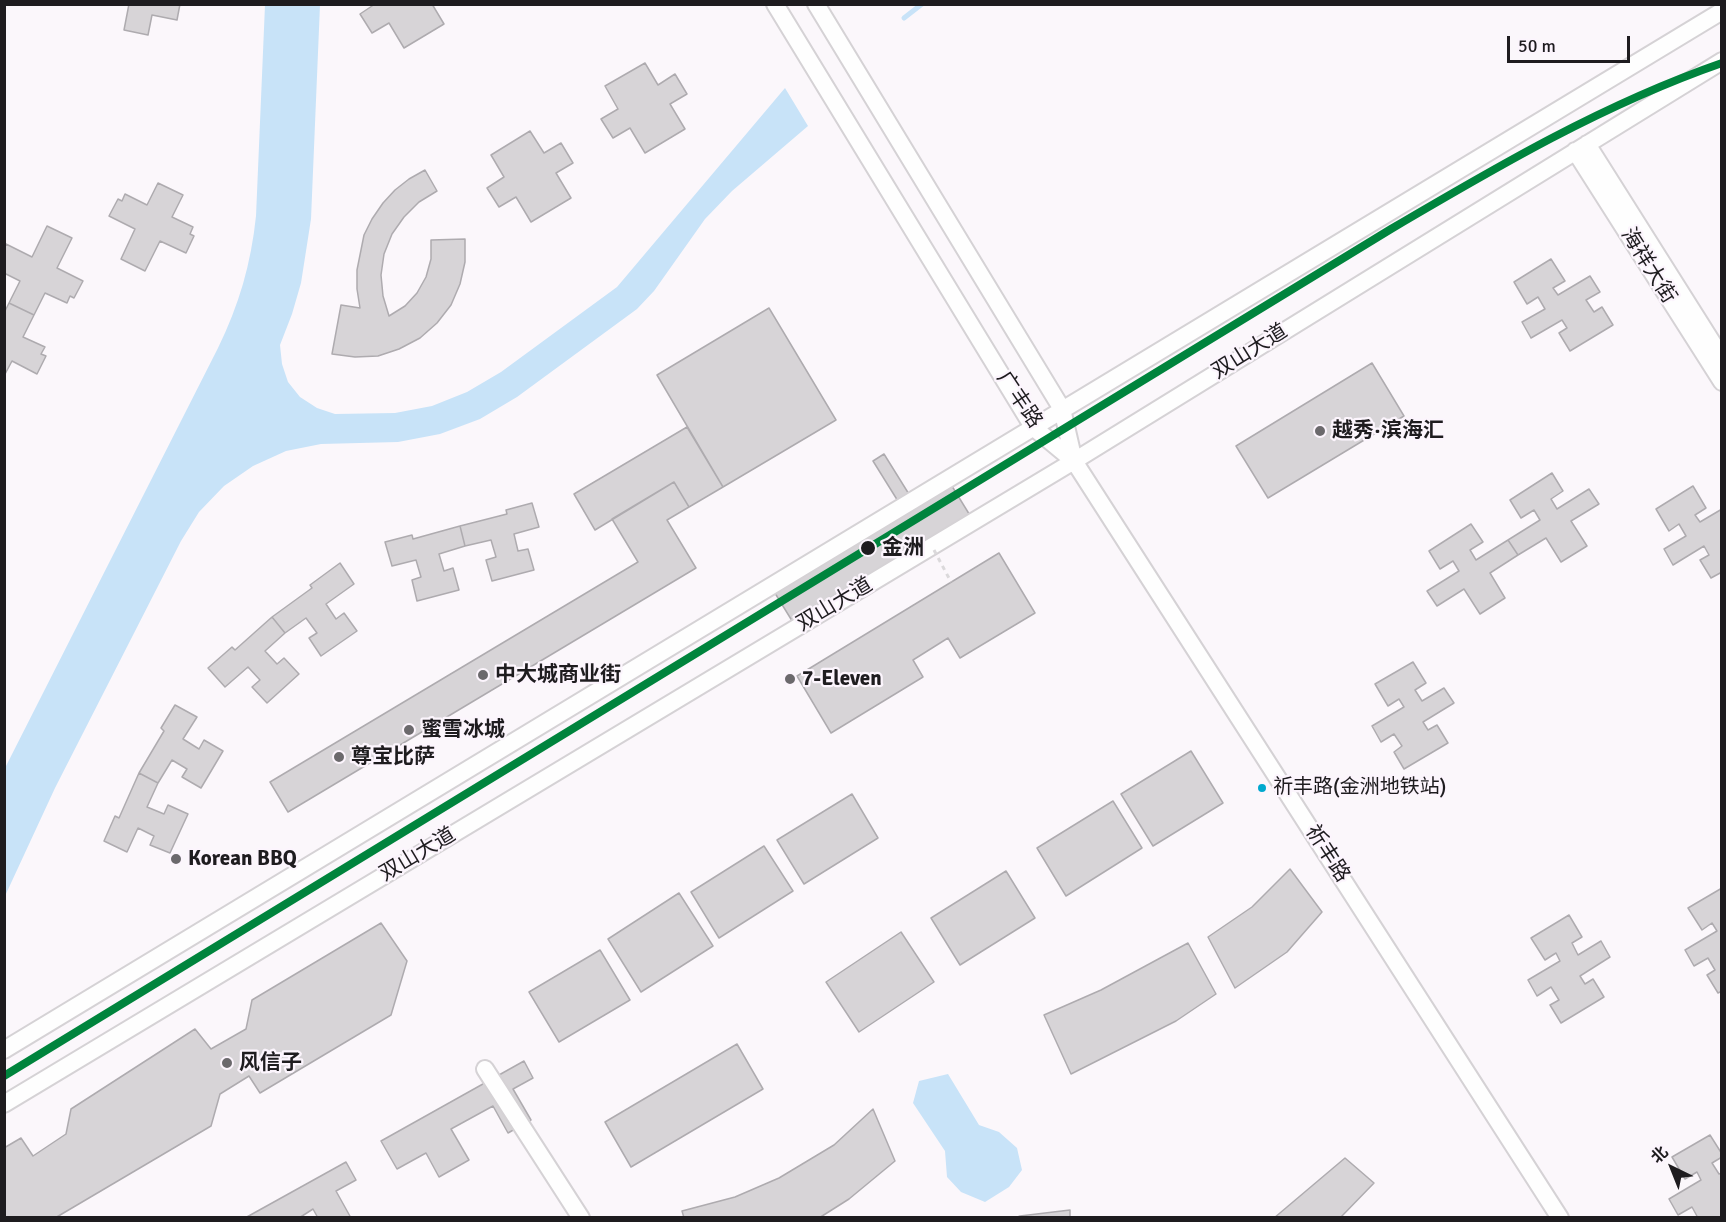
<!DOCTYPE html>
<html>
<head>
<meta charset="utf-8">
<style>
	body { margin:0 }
	#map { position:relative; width:1726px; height:1222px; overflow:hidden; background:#fbf7fb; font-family:Signika,"Noto Sans SC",sans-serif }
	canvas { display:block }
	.frame { position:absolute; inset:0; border:6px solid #1e1c1f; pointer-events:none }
	.north { position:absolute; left:1642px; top:1138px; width:60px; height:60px; -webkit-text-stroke:4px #fcf5fd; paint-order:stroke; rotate:317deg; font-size:16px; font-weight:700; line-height:24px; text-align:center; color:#1e1c1f }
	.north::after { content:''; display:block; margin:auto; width:21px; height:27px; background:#1e1c1f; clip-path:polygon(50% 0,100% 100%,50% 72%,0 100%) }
	.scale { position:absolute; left:1507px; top:36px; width:123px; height:27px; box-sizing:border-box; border:3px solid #1e1c1f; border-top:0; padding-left:8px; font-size:18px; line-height:21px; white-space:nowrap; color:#1e1c1f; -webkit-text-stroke:4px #fcf5fd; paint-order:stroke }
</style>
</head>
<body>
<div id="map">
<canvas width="1726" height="1222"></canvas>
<div class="frame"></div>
<div class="north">北</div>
<div class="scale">50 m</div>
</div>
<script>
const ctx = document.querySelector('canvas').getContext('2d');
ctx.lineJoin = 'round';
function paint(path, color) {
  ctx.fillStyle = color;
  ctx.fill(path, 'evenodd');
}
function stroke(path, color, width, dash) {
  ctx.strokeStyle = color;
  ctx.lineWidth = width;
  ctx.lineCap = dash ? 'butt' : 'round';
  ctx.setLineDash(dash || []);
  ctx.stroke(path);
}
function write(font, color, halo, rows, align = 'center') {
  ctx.font = font + ' Signika,"Noto Sans SC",sans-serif';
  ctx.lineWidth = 4.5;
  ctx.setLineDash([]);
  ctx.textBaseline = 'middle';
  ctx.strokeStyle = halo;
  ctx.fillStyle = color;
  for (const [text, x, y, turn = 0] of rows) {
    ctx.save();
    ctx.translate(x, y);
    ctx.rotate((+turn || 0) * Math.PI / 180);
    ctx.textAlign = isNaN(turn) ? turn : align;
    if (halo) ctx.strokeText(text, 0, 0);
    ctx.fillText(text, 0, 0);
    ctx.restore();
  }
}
const water = new Path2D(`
	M265 5H320L311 219 301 283 292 314 280 345 282 364 288 382 300 397 317 408 335 414 395 413 432 406 467 392 501 372 617 287 785 88 808 126 732 191 705 219 654 291 637 309 517 397 480 419 440 434 398 442 321 444 286 451 253 466 224 486 199 512 181 541 55 788 5 896V768L218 348C239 305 251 264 256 216Z
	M948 1074 979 1125 999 1132 1017 1148 1022 1170 1009 1187 985 1202 961 1192 947 1177 945 1151 913 1103 919 1081Z`);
const stream = new Path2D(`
	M904 18 922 4`);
const building = new Path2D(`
	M129 4H180L177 20 152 15 148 35 124 30Z
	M375 4H432L444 24 404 48 389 23 372 33 360 14Z
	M645 63 658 85 675 74 687 94 670 104 685 129 645 153 630 128 613 138 601 119 618 109 605 86Z
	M530 131 544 153 561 143 573 163 556 173 571 198 531 222 516 197 499 207 487 188 504 177 491 155Z
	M425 170 437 191 419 202 404 217 392 234 384 254 381 275 383 296 389 316 405 306 417 293 426 277 431 259V240L465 239V262L460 284 451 305 437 323 420 338 399 349 378 356 355 357 332 354 341 305 360 308 357 289V270L364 235 372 219 383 203 395 190 409 179Z
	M158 183 183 195 172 217 193 227 190 234 194 236 186 253 160 241 145 271 121 259 135 229 109 216 118 199 122 201 125 194 147 205Z
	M47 226 72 238 57 268 83 281 74 298 70 296 67 303 45 293 34 315 9 303 20 281 4 273V247L6 244 32 257Z
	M1551 259 1565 281 1553 288 1558 295 1590 276 1600 292 1586 300 1594 312 1602 307 1613 325 1570 351 1559 333 1567 328 1562 320 1531 338 1522 322 1545 309 1538 297 1527 304 1514 282Z
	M9 303 34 315 23 337 45 347 41 354 46 356 37 374 12 361 4 376V313Z
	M769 308 836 420 723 487 657 375Z
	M1372 363 1404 416 1268 498 1236 446Z
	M687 427 723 487 689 507 674 482 595 530 574 494Z
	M884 454 912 499 947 478 971 517 794 624 770 585 901 506 873 461Z
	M1552 473 1563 491 1551 499 1557 509 1589 489 1599 504 1571 521 1587 546 1561 562 1546 538 1518 555 1508 540 1540 520 1534 510 1521 518 1510 500Z
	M674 482 689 507 667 520 696 568 288 812 270 782 638 562 612 519Z
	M1693 486 1706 508 1695 515 1700 522 1722 509V572L1711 578 1700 560 1709 555 1704 546 1673 565 1664 549 1686 536 1679 524 1669 531 1656 509Z
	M532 503 539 527 514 534 518 551 528 549 534 570 492 581 486 560 496 557 491 540 465 546 460 526 507 514 506 510Z
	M1471 524 1483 542 1470 550 1476 560 1508 540 1518 555 1490 573 1505 598 1480 614 1464 589 1437 606 1427 591 1459 571 1453 561 1440 569 1429 551Z
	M460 526 465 546 439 554 444 571 453 568 459 590 417 601 412 580 421 577 416 560 392 566 385 542 412 535 413 539Z
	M999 553 1035 613 960 658 948 638 913 660 923 677 831 733 797 676Z
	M340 563 354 584 326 604 336 619 344 613 357 631 321 656 309 638 317 633 306 618 285 633 272 617 312 588 310 585Z
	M272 617 285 633 265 651 277 664 284 658 299 674 267 703 252 687 260 680 248 667 225 687 208 668 232 647 235 650Z
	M1413 662 1426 683 1415 690 1422 701 1444 688 1454 703 1423 722 1428 730 1437 725 1448 743 1404 769 1394 752 1402 746 1394 734 1381 742 1372 726 1404 707 1399 699 1388 706 1375 684Z
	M175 705 197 717 183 739 199 749 204 740 223 751 201 788 182 777 187 769 172 760 158 783 139 773 164 731 161 728Z
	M1191 751 1223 803 1153 846 1121 794Z
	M139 773 158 783 147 807 164 814 168 805 188 814 170 853 150 845 154 836 138 828 127 852 104 841 115 816 119 818Z
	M852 794 878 838 804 884 777 840Z
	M1113 801 1142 848 1066 896 1037 848Z
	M764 846 793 891 719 938 691 892Z
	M1290 869 1322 912 1287 952 1235 988 1208 937 1252 907Z
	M1006 871 1035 918 960 965 931 918Z
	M1722 888V991L1718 993 1707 975 1715 970 1708 958 1694 966 1685 950 1717 931 1712 923 1702 930 1688 908Z
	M679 893 713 946 641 992 608 939Z
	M1569 915 1582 937 1572 943 1578 955 1601 941 1610 957 1580 976 1585 984 1593 979 1604 997 1561 1023 1550 1005 1559 1000 1551 987 1537 996 1528 980 1560 961 1556 953 1545 960 1531 938Z
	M381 923 407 961 391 1015 260 1093 249 1076 220 1094 211 1126 55 1218H4V1148L21 1138 33 1156 66 1134 71 1109 195 1029 211 1049 246 1029 252 1000Z
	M901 932 934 982 859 1032 826 982Z
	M1188 943 1216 994 1176 1021 1071 1074 1044 1015 1101 990Z
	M600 950 630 1000 559 1042 529 992Z
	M737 1044 763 1089 631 1167 605 1122Z
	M524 1061 533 1078 513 1089 531 1120 508 1133 493 1106 451 1129 469 1160 439 1177 426 1153 397 1169 381 1141Z
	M873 1109 895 1161 849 1199 819 1218H684L682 1211 735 1197 779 1178 834 1145Z
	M1710 1135 1722 1154V1157L1712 1163 1719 1174 1722 1173V1218H1698L1692 1207 1678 1215 1669 1199 1701 1180 1697 1172 1685 1179 1672 1157Z
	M1345 1158 1374 1183 1340 1218H1274Z
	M346 1162 356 1180 336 1191 351 1218H318L313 1209 299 1218H245Z
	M1070 1210V1218H1015L1020 1216Z`);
const minor = new Path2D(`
	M775 4 1033 427 1074 461 1560 1218
	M816 4 1062 409 1074 461
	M1587 144 1722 358
	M1575 151 1722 382
	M4 1050 1722 11
	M485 1069 581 1218
	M4 1104 1074 461 1722 61`);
const pathBridge = new Path2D(`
	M934 550 951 582`);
const metro1 = new Path2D(`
	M4 1076 1391 229C1498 166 1604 104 1722 63`);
const markers = [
	[1320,431,6,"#6b696c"],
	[868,548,8,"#1e1c1f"],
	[483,675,6,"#6b696c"],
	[790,679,6,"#6b696c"],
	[409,730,6,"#6b696c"],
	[339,757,6,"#6b696c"],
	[1262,788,5,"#00a9ce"],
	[176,859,6,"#6b696c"],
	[227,1063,6,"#6b696c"]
];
const busNames = [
	["祈丰路(金洲地铁站)",1273,788]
];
const streetNames = [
	["海祥大街",1648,266,58],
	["双山大道",1250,352,-32],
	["广丰路",1019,400,56],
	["双山大道",835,605,-31],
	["祈丰路",1327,854,57],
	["双山大道",418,855,-31]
];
const poiNames = [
	["越秀·滨海汇",1332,431],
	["中大城商业街",495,675],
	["7-Eleven",802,679],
	["蜜雪冰城",421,730],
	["尊宝比萨",351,757],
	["Korean BBQ",188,859],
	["风信子",239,1063]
];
const stopNames = [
	["金洲",882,548]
];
paint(water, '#c8e3f8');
stroke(stream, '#c8e3f8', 5);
paint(building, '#d7d4d7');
stroke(building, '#aeabaf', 1.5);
stroke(minor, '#d5d2d5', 20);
stroke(minor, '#fefefe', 16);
stroke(pathBridge, '#dbd9db', 3, [4.5, 4.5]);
stroke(metro1, '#00843d', 8);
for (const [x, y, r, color] of markers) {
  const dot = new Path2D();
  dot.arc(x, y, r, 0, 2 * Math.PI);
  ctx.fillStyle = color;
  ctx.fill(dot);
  stroke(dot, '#fcf5fd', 2);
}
write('20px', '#1e1c1f', '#fcf5fd', busNames, 'left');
write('21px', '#1e1c1f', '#fcf5fd', streetNames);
write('bold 21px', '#1e1c1f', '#fcf5fd', poiNames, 'left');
write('bold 21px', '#1e1c1f', '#fcf5fd', stopNames, 'left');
</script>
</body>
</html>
